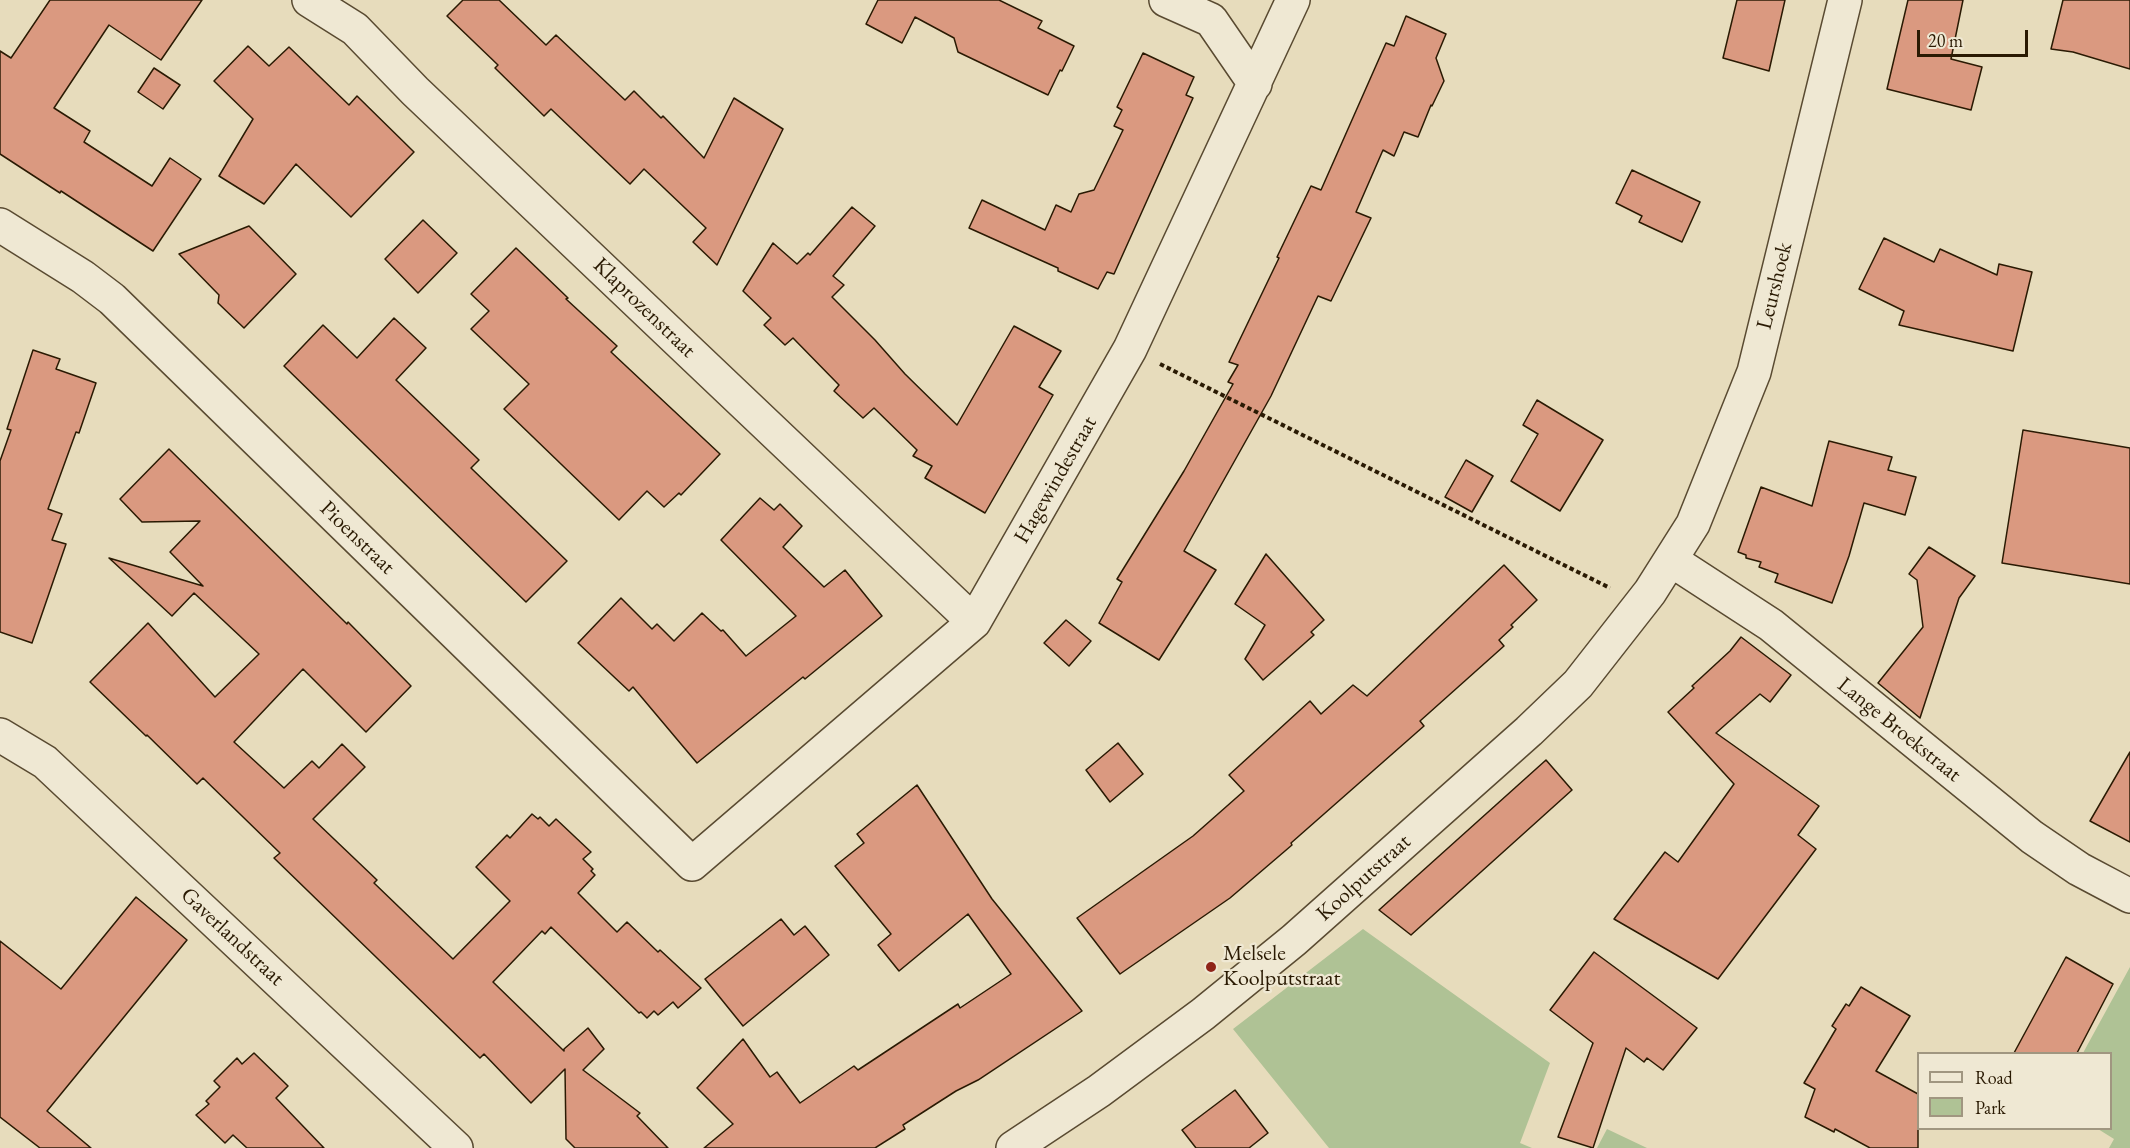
<!DOCTYPE html>
<html>
<head>
<meta charset="utf-8">
<style>
	body { margin:0 }
	#map { position:relative; width:2130px; height:1148px; overflow:hidden; background:#e7dcbc; font-family:"EB Garamond",serif }
	canvas { display:block }
	.legend { position:absolute; left:1917px; top:1052px; width:195px; height:78px; box-sizing:border-box; background:#efe8d3; border:2px solid #a09680; margin:0; padding:8px 10px; list-style:none; font-size:18px; color:#2a1a03 }
	.legend li { display:flex; align-items:center; gap:12px; height:30px }
	.legend b { width:30px; border:2px solid #a09680 }
	.scale { position:absolute; left:1917px; top:30px; width:111px; height:27px; box-sizing:border-box; border:3px solid #2a1a03; border-top:0; padding-left:8px; font-size:18px; line-height:21px; white-space:nowrap; color:#2a1a03; -webkit-text-stroke:4px #efe8d3; paint-order:stroke }
</style>
</head>
<body>
<div id="map">
<canvas width="2130" height="1148"></canvas>
<ul class="legend">
<li><b style="height:8px;background:#efe8d3"></b>Road</li>
<li><b style="height:16px;background:#afc295"></b>Park</li>
</ul>
<div class="scale">20 m</div>
</div>
<script>
const ctx = document.querySelector('canvas').getContext('2d');
ctx.lineJoin = 'round';
function paint(path, color) {
  ctx.fillStyle = color;
  ctx.fill(path, 'evenodd');
}
function stroke(path, color, width, dash) {
  ctx.strokeStyle = color;
  ctx.lineWidth = width;
  ctx.lineCap = dash ? 'butt' : 'round';
  ctx.setLineDash(dash || []);
  ctx.stroke(path);
}
function write(font, color, halo, rows, align = 'center') {
  ctx.font = font + ' "EB Garamond",serif';
  ctx.lineWidth = 4.5;
  ctx.setLineDash([]);
  ctx.textBaseline = 'middle';
  ctx.strokeStyle = halo;
  ctx.fillStyle = color;
  for (const [text, x, y, turn = 0] of rows) {
    ctx.save();
    ctx.translate(x, y);
    ctx.rotate((+turn || 0) * Math.PI / 180);
    ctx.textAlign = isNaN(turn) ? turn : align;
    if (halo) ctx.strokeText(text, 0, 0);
    ctx.fillText(text, 0, 0);
    ctx.restore();
  }
}
const green = new Path2D(`
	M1363 929 1550 1063 1520 1143 1532 1148H1329L1233 1029Z
	M2130 967V1148H2109L2114 1139 2098 1129 2110 1128V1054L2083 1053Z
	M1607 1129 1647 1148H1597Z`);
const building = new Path2D(`
	M50 0H202L161 60 109 25 54 108 90 131 84 142 152 186 170 158 201 179 153 251 61 191 60 193 0 154V51L11 58Z
	M463 0H499L546 45 556 35 625 100 634 91 661 118 663 116 704 158 734 98 783 129 717 265 693 242 706 228 644 169 630 184 551 109 544 116 495 68 498 65 447 16Z
	M878 0H999L1042 21 1038 28 1074 46 1062 71 1060 70 1048 95 958 52 954 38 915 17 902 43 866 24Z
	M1737 0H1785L1769 71 1723 58Z
	M1908 0H1963L1951 59 1982 67 1971 110 1887 89Z
	M2063 0H2130V69L2073 52 2051 49Z
	M1406 16 1446 34 1436 58 1444 81 1432 106 1431 105 1418 137 1404 132 1394 156 1383 150 1356 212 1371 218 1331 301 1318 296 1271 396 1184 551 1216 570 1159 660 1099 623 1122 582 1117 579 1184 471 1233 384 1228 382 1238 365 1229 362 1279 258 1277 257 1311 186 1321 190 1386 43 1394 46Z
	M248 46 269 66 289 47 349 105 357 96 414 152 351 217 296 164 264 204 219 176 253 119 214 81Z
	M1143 53 1194 77 1186 95 1193 98 1114 274 1107 272 1098 289 1058 271V268L969 228 982 200 1045 230 1056 205 1071 212 1079 194 1094 190 1123 130 1114 126 1122 110 1117 107Z
	M154 68 180 85 163 109 138 92Z
	M1632 170 1700 202 1682 242 1639 222 1642 216 1616 203Z
	M852 207 875 226 833 276 844 285 832 297 875 340 905 374 957 425 1014 326 1061 351 1039 387 1053 395 985 513 925 478 932 466 913 456 917 450 874 408 863 418 834 391 839 385 793 338 785 345 764 325 771 318 743 291 773 243 797 264 808 253 810 255Z
	M423 220 457 253 418 293 385 259Z
	M249 226 296 274 244 328 218 303 219 295 179 254Z
	M1884 238 1934 262 1940 249 1997 275 1999 264 2032 272 2013 351 1899 325 1904 311 1859 289Z
	M516 248 568 298 566 299 617 346 611 352 720 454 681 495 679 493 664 507 647 491 619 520 504 409 529 384 471 329 489 311 471 294Z
	M394 318 426 348 396 380 479 460 471 468 567 561 526 602 284 366 323 325 357 358Z
	M33 350 60 359 56 369 96 383 79 433 76 432 48 509 62 514 52 540 66 544 32 643 0 632V461L11 430 7 429Z
	M1537 400 1603 440 1560 511 1511 481 1538 434 1523 425Z
	M2023 430 2130 448V584L2002 563Z
	M1829 441 1892 457 1888 470 1916 477 1905 515 1864 503 1849 556 1832 603 1775 582 1778 574 1759 567 1761 562 1746 558V555L1738 552 1761 487 1812 506Z
	M169 449 347 624 348 622 411 686 366 732 303 669 234 742 284 788 312 761 319 768 342 744 365 767 313 819 377 880 374 883 453 959 510 901 476 867 507 835 510 838 532 814 538 819 540 817 549 826 556 819 591 852 583 859 593 869 591 871 595 875 578 893 617 932 627 922 658 952 660 950 701 988 678 1008 673 1002 658 1015 654 1011 647 1018 641 1012 639 1013 551 927 545 934 542 931 493 982 564 1051V1049L588 1028 604 1049 583 1070 640 1113 637 1116 668 1148H575L566 1139 565 1069 531 1103 484 1054 480 1058 274 858 280 853 203 778 197 784 147 735 146 736 90 682 148 623 215 697 259 654 194 593 172 616 109 558 203 586 170 552 200 521 142 522 120 499Z
	M1466 460 1493 476 1472 512 1445 497Z
	M760 498 774 510 780 504 802 526 783 547 824 587 845 570 882 616 805 679 803 677 697 763 633 687 629 691 578 643 621 598 652 629 657 624 674 641 702 613 721 631 723 630 746 656 796 616 721 540Z
	M1929 547 1975 576 1959 598 1920 718 1878 683 1923 627 1917 580 1909 574Z
	M1266 554 1324 620 1311 632 1314 635 1263 680 1245 659 1265 625 1235 604Z
	M1504 565 1537 600 1511 625 1513 627 1499 640 1504 646 1420 721 1424 726 1291 843 1292 845 1230 898 1120 974 1077 918 1193 836 1244 791 1229 775 1310 701 1321 714 1353 685 1367 696Z
	M1066 620 1091 641 1069 666 1044 643Z
	M1741 637 1791 675 1770 702 1760 694 1716 733 1819 806 1798 835 1816 849 1718 979 1614 919 1665 852 1678 862 1734 784 1668 712 1694 688 1692 686 1730 651Z
	M1118 743 1143 774 1110 802 1086 770Z
	M2130 752V842L2090 821Z
	M1546 760 1572 790 1411 935 1379 910Z
	M917 785 992 899 1082 1011 978 1080 956 1091 903 1125 905 1129 875 1148H704L733 1124 697 1088 743 1039 770 1077 777 1072 800 1103 854 1066 858 1070 958 1004 960 1008 1011 974 968 914 899 971 878 945 891 934 835 866 864 843 857 834Z
	M136 897 187 940 47 1111 91 1148H40L0 1117V941L61 989Z
	M781 919 794 935 805 926 829 955 743 1026 705 979Z
	M1594 952 1697 1028 1663 1070 1647 1058 1644 1062 1626 1048 1593 1148 1558 1137 1593 1043 1550 1010Z
	M2066 957 2113 984 2077 1053H2014Z
	M1861 987 1910 1016 1876 1071 1918 1094V1148H1870L1835 1129 1834 1132 1805 1117 1815 1089 1804 1083 1836 1029 1832 1026 1846 1004 1849 1006Z
	M254 1053 288 1086 276 1098 324 1148H247L233 1135 225 1143 196 1115 209 1104 206 1101 220 1087 214 1081 237 1058 242 1064Z
	M1235 1090 1268 1133 1249 1148H1196L1182 1130Z`);
const path = new Path2D(`
	M1160 364 1610 588`);
const minor = new Path2D(`
	M309 0 355 29 415 91 974 622
	M1166 0 1211 20 1255 84
	M0 225 83 277 112 299 692 864 974 622 1130 349 1293 0
	M1671 560 1771 625 2032 837 2079 869 2130 896
	M0 735 45 762 456 1148
	M1013 1148 1099 1091 1203 1014 1294 940 1529 731 1578 684 1650 592 1693 524 1754 372 1845 0`);
const markers = [
	[1211,967,6,"#8f2418"]
];
const streetNames = [
	["Leurshoek",1775,286,-76],
	["Klaprozenstraat",644,308,44],
	["Hagewindestraat",1056,480,-60],
	["Pioenstraat",357,538,44],
	["Lange Broekstraat",1899,730,39],
	["Koolputstraat",1364,878,-42],
	["Gaverlandstraat",232,937,43]
];
const poiNames = [
	["Melsele",1223,954],
	["Koolputstraat",1223,979]
];
paint(green, '#afc295');
paint(building, '#da9980');
stroke(building, '#2a1a03', 1.5);
stroke(minor, '#594a31', 36);
stroke(path, '#2a1a03', 4, [4.5, 3]);
stroke(minor, '#efe8d3', 33);
for (const [x, y, r, color] of markers) {
  const dot = new Path2D();
  dot.arc(x, y, r, 0, 2 * Math.PI);
  ctx.fillStyle = color;
  ctx.fill(dot);
  stroke(dot, '#efe8d3', 2);
}
write('22px', '#2a1a03', '#efe8d3', streetNames);
write('22px', '#2a1a03', '#efe8d3', poiNames, 'left');
</script>
</body>
</html>
